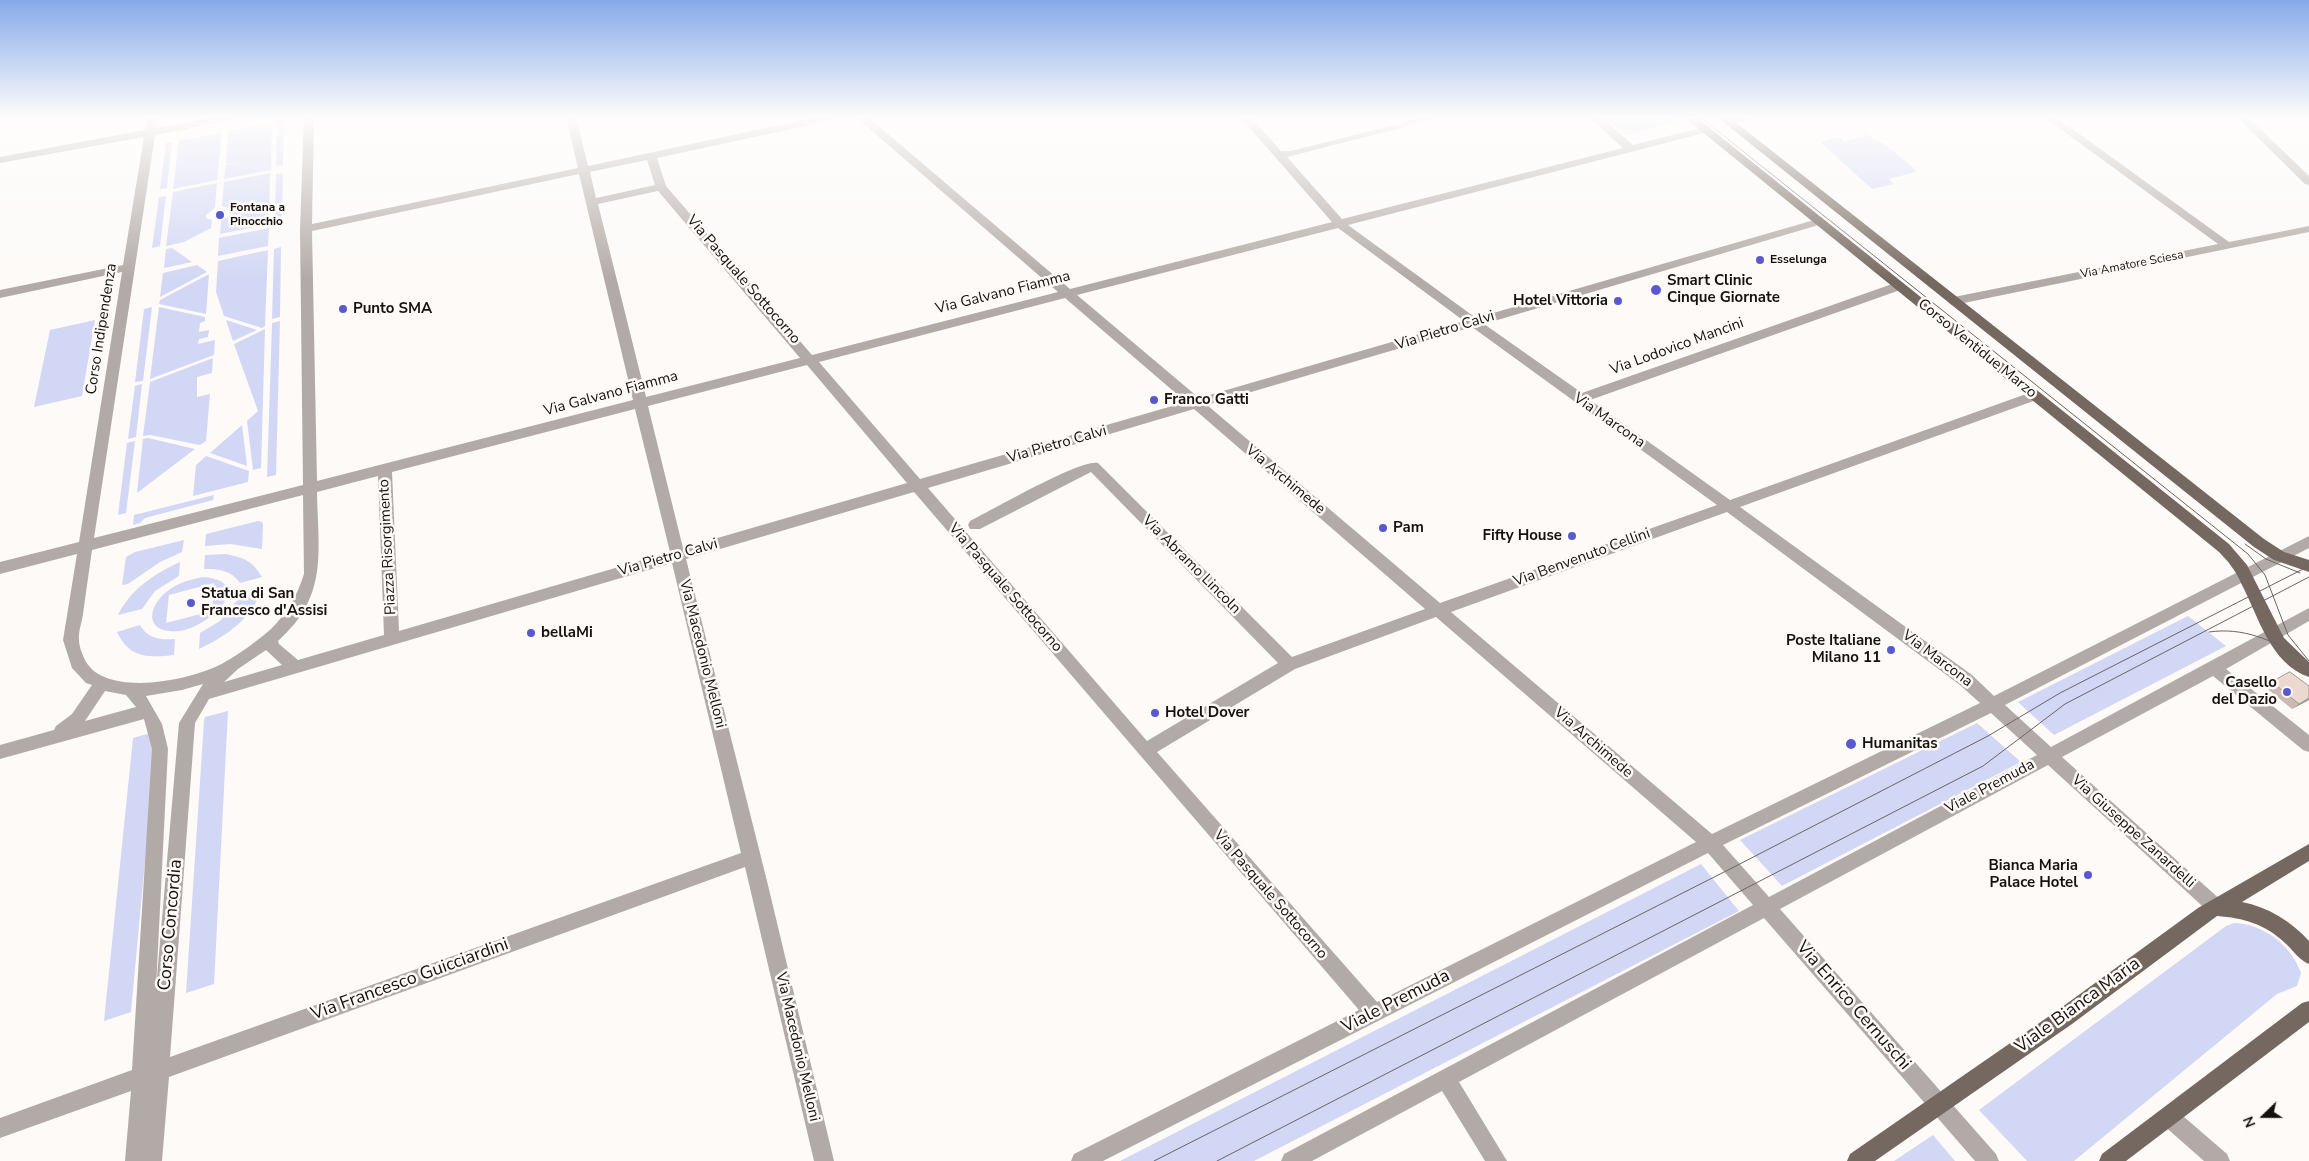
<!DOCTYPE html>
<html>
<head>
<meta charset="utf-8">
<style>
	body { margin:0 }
	#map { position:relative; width:2309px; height:1161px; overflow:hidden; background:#fdfaf8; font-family:"Nunito Sans",sans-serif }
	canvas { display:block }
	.north { position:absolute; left:2239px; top:1091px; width:50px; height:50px; -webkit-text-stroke:4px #fdfaf8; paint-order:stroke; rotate:248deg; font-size:14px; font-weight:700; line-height:20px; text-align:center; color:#17110d }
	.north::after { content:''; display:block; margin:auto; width:18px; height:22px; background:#17110d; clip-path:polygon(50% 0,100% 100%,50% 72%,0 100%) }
</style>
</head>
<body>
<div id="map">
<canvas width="2309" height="1161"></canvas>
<div class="north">N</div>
</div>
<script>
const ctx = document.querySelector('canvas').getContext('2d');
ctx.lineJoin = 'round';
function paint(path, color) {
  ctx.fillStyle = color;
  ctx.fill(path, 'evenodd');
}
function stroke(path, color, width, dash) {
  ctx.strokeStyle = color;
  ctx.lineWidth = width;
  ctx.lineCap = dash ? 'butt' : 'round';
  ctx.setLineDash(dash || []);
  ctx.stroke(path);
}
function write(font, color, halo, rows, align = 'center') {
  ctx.font = font + ' "Nunito Sans",sans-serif';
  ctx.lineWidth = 5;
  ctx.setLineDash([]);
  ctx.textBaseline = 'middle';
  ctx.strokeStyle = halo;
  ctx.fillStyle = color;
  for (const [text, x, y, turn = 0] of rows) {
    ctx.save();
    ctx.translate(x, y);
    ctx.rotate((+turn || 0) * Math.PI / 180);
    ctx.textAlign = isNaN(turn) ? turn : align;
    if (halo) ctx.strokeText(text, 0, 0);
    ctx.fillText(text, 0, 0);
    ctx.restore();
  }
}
const green = new Path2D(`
	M1605 117H1675L1680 121 1625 135Z
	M284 121 283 165 276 166 277 122Z
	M272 123 271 170 224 179 226 165 238 162 226 164 228 131Z
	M222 133 217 180 173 189 179 141Z
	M1865 134 1887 146 1915 169 1916 172 1889 179 1894 184 1872 189 1820 142 1839 137 1844 141 1863 137Z
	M172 142 167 188 160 189 166 143Z
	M270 173 269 224 261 226 229 216 232 209 222 206 224 182Z
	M283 173 282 219 275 220 276 174Z
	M217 183 215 208 206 215V218L212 220 211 228 184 242 166 246 173 192Z
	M166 196 160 246 152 248 159 197Z
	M226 218 255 227 220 234 221 220Z
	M269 228 268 246 218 256 219 238Z
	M281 247 280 317 272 319 274 249Z
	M172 248 192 262 164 268 166 249Z
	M268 250 265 326 262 328 224 316 216 292 218 261Z
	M197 265 207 272 160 297 163 273Z
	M209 274 206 314 159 304 160 300Z
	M152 307 143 381 135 382 144 309Z
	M159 307 205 317V321L200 323 199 332 209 330 208 337 199 339 198 344 215 340 214 355 150 379Z
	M95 320 82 396 34 407 50 330Z
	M226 320 257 330 233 341Z
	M280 321 276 475 267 477 272 323Z
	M265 329 261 468 253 470 247 421 258 411 234 344Z
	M213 358 212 373 197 377V397L210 394 206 441 200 445 150 435 143 436 150 382Z
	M142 384 136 437 128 439 135 386Z
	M242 425 247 466 210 453Z
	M148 438 195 449 137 493 143 439Z
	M135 441 126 513 118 515 127 443Z
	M206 456 249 471 248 482 193 496 196 465Z
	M214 495 213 500 145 518 140 523 133 525 134 515Z
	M258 521 262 522 263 524 262 549 230 544 205 546 206 534Z
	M184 540 182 552 160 562 128 584 122 585 126 557 135 552Z
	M226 554C244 558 252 560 262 577L240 583C231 570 219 569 204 569L205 555Z
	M180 562 179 576 155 591 142 609 118 615C131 589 154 574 180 562Z
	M204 577C257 582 209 627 180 631 145 635 145 607 169 590 179 582 192 579 204 577ZM214 583 212 611 166 623 169 595Z
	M261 592C249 621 226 636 199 649L200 633 220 621 239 598Z
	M2188 616 2226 646 2054 735 2018 702Z
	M140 625C148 639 160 640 175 639L174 655C148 658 129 658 117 632Z
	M228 711 214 984 186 993 204 721 205 717Z
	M1977 723 2021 762 1782 886 1740 840Z
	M157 731 131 1012 104 1021 133 738Z
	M1701 864 1739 911 1254 1161H1120Z
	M2234 923C2264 924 2291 945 2301 973L2297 986 2277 994 2074 1161H2027L1979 1110 2226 926Z
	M1933 1135 1955 1161H1894Z`);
const minor = new Path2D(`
	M147 117H157L156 128 214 117H237L232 120 155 135 94 538 303 485 300 229 304 117H314L312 224 578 168 566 117H576L588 166 817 117H838L833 120 657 158 666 186 812 355 1058 292 856 117H868L1070 289 1332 222 1240 117H1251L1281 151H1291L1425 117H1444L1287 157 1342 219 1623 148 1589 117H1601L1633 145 1704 127 1708 128V132L1348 225 1476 318 1814 220H1822L1824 222 1822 224 1484 324 1582 393 1895 283H1903L1905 286 1903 289 1590 400 1730 500 2029 393H2039L2041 396 2039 399 1740 507 1972 675 1994 696 2309 536V548L2005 705 2051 747 2309 608V621L2226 669 2309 735V752L2303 750 2213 676 2062 757 2223 902 2226 908 2223 914 2217 916 2211 914 2048 765 1780 909 1996 1154 1999 1161H1975L1764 918 1459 1082 1507 1161H1485L1442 1091 1312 1161H1281L1284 1154 1753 905 1708 853 1103 1161H1071L1074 1154 1359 1010 914 492 686 559 767 881 834 1161H814L745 867 169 1077 162 1161H125L131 1091 0 1138V1118L132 1070 152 749 144 719 0 759V745L54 730 56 726 72 714 92 685 86 683 72 668 63 640 77 554 0 574V562L79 542 122 272 0 298V290L123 265 144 137 0 163V157L145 130ZM647 160 655 185 596 198 590 172ZM579 174 633 400 317 481 312 231ZM658 191 800 358 646 397 598 204ZM1338 228 1464 321 1199 398 1077 295ZM1065 298 1186 402 920 479 819 362ZM1472 327 1717 505 1440 603 1207 405ZM807 365 907 483 683 548 648 406ZM635 409 670 552 399 631 392 472ZM1194 409 1425 609 1292 657 1098 463C1082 458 990 511 970 521L968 525 970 529H980L1091 472 1278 663 1147 741 928 488ZM378 476 384 635 298 660 279 644 278 641C329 596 318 552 317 492ZM303 495 304 574C297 596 287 613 271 629 257 641 241 653 225 662 195 680 102 700 84 658 82 653 79 646 79 640 78 632 82 622 83 614 86 592 89 571 92 550ZM1727 512 1960 685 1980 703 1712 834 1451 612ZM672 563 741 853 170 1057 195 723 209 699ZM1436 617 1696 842 1377 1002 1157 752 1295 669ZM266 650 282 665 224 682 238 669ZM203 684 179 723 156 988 168 749 162 724 146 696 182 690ZM105 691 126 695 136 707 85 721ZM1991 713 2037 755 1769 897 1723 845Z
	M1739 117H1757L1729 126 1724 123Z
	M2044 117H2056L2229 242 2309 226V232L1954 305 1950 304 1948 301 1950 298 1954 297 2218 244Z
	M2237 117H2248L2309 176V185L2305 184Z
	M2169 1107 2176 1110 2227 1154 2230 1161H2204L2162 1124 2159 1117 2162 1110Z`);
const major = new Path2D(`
	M1684 117H1696L2229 544 2247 565 2284 638 2309 662V677C2270 664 2258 615 2241 583 2236 571 2228 561 2219 552Z
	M1717 117H1729L2264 539 2284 552 2309 560V572L2274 560 2254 547Z
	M2309 844V861L2242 902C2268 907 2291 921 2309 941V964C2299 960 2293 950 2285 943 2265 924 2244 918 2217 916L2072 1024 1875 1161H1847L1850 1154 2058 1010 2198 908Z
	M2309 1001V1022L2126 1161H2099L2102 1154 2302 1003Z`);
const tram = new Path2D(`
	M1700 117 2248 554 2265 575 2288 635 2309 661
	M2245 544 2266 559 2300 573
	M2209 632C2243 627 2272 640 2300 657
	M1154 1161 1732 868 1988 736 2060 693 2309 566
	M1217 1161 1983 766 2065 704 2309 577`);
const wall = new Path2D(`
	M2272 682 2309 686V700L2292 709 2265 687Z`);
const shadedWall = new Path2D(`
	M2309 698V700L2292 709 2299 704Z`);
const building = new Path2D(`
	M2290 672 2309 686V698L2299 704 2272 682Z`);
const markers = [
	[220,215,5,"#5859d0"],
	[1760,260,5,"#5859d0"],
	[1656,290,6,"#5859d0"],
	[1618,301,5,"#5859d0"],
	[343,309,5,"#5859d0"],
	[1154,400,5,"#5859d0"],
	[1383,528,5,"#5859d0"],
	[1572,536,5,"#5859d0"],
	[191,603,5,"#5859d0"],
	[531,633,5,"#5859d0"],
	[1891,650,5,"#5859d0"],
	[2287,692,5,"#5859d0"],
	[1155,713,5,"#5859d0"],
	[1851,744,6,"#5859d0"],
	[2088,875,5,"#5859d0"]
];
const farPoinames = [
	["Fontana a",230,208],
	["Pinocchio",230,222],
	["Esselunga",1770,260]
];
const farStreetnames = [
	["Via Amatore Sciesa",2132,265,-11]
];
const streetNames = [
	["Via Pasquale Sottocorno",743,280,49],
	["Via Galvano Fiamma",1003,293,-14],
	["Corso Indipendenza",102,329,-81],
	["Via Pietro Calvi",1445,331,-17],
	["Via Lodovico Mancini",1677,347,-20],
	["Corso Ventidue Marzo",1977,349,39],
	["Via Galvano Fiamma",611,394,-15],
	["Via Marcona",1609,421,35],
	["Via Pietro Calvi",1057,445,-16],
	["Via Archimede",1285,480,40],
	["Piazza Risorgimento",388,547,-93],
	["Via Pietro Calvi",668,558,-16],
	["Via Benvenuto Cellini",1582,558,-20],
	["Via Abramo Lincoln",1191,565,45],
	["Via Pasquale Sottocorno",1005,588,49],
	["Via Macedonio Melloni",702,654,76],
	["Via Marcona",1937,659,37],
	["Via Archimede",1593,743,41],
	["Viale Premuda",1990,787,-28],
	["Via Giuseppe Zanardelli",2133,832,42],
	["Via Pasquale Sottocorno",1270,895,49],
	["Via Macedonio Melloni",797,1047,77]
];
const poiNames = [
	["Smart Clinic",1667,281],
	["Cinque Giornate",1667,298],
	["Hotel Vittoria",1608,301,"right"],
	["Punto SMA",353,309],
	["Franco Gatti",1164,400],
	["Pam",1393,528],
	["Fifty House",1562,536,"right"],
	["Statua di San",201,594],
	["Francesco d'Assisi",201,611],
	["bellaMi",541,633],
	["Poste Italiane",1881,641,"right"],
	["Milano 11",1881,658,"right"],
	["Casello",2277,683,"right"],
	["del Dazio",2277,700,"right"],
	["Hotel Dover",1165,713],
	["Humanitas",1862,744],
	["Bianca Maria",2078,866,"right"],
	["Palace Hotel",2078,883,"right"]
];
const nearStreetnames = [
	["Corso Concordia",171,925,-85],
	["Via Francesco Guicciardini",410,980,-20],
	["Viale Premuda",1396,1002,-27],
	["Via Enrico Cernuschi",1853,1006,49],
	["Viale Bianca Maria",2078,1006,-36]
];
paint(green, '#d2d7f5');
paint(minor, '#b2aaa6');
paint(major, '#756860');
stroke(tram, '#6b6663', 1);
paint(wall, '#cabab1');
paint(shadedWall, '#a49790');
paint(building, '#ebd8ce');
stroke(building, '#a49790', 1);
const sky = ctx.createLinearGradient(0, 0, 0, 280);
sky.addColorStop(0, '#86aae8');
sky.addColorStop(0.42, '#fefdfc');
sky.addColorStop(1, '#fefdfc00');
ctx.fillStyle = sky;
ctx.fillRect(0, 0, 2309, 280);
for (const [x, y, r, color] of markers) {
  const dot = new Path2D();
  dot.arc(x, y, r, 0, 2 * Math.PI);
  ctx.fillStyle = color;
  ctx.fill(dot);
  stroke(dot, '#fdfaf8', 2);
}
write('bold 12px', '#17110d', '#fdfaf8', farPoinames, 'left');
write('12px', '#17110d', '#fdfaf8', farStreetnames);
write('15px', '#17110d', '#fdfaf8', streetNames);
write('bold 15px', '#17110d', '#fdfaf8', poiNames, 'left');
write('18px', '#17110d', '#fdfaf8', nearStreetnames);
</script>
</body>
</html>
